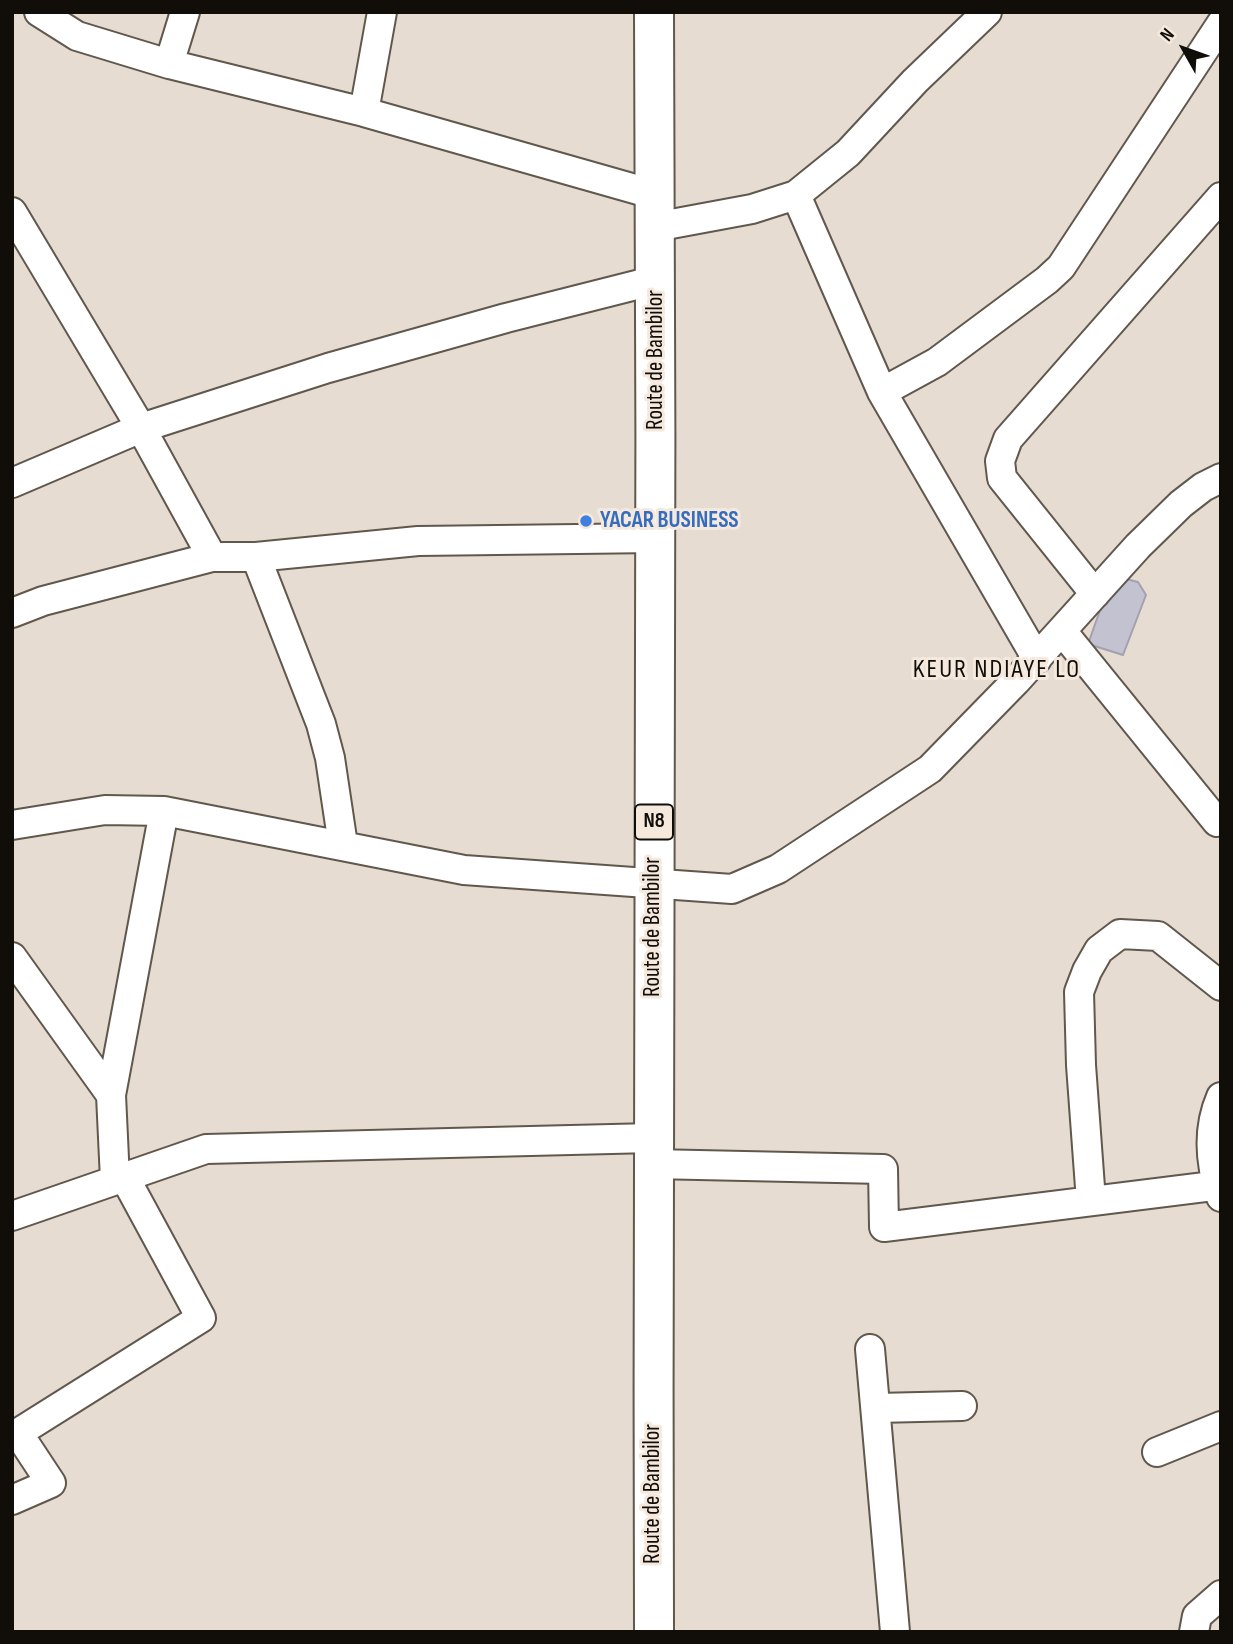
<!DOCTYPE html>
<html>
<head>
<meta charset="utf-8">
<style>
	body { margin:0 }
	#map { position:relative; width:1233px; height:1644px; overflow:hidden; background:#e7dcd1; font-family:"Sofia Sans Condensed",sans-serif }
	canvas { display:block }
	.frame { position:absolute; inset:0; border:14px solid #110d09; pointer-events:none }
	.north { position:absolute; left:1149px; top:14px; width:70px; height:70px; -webkit-text-stroke:5px #f5e9de; paint-order:stroke; rotate:310deg; font-size:19px; font-weight:700; line-height:28px; text-align:center; color:#110d09 }
	.north::after { content:''; display:block; margin:auto; width:24px; height:32px; background:#110d09; clip-path:polygon(50% 0,100% 100%,50% 72%,0 100%) }
</style>
</head>
<body>
<div id="map">
<canvas width="1233" height="1644"></canvas>
<div class="frame"></div>
<div class="north">N</div>
</div>
<script>
const ctx = document.querySelector('canvas').getContext('2d');
ctx.lineJoin = 'round';
function paint(path, color) {
  ctx.fillStyle = color;
  ctx.fill(path, 'evenodd');
}
function stroke(path, color, width, dash) {
  ctx.strokeStyle = color;
  ctx.lineWidth = width;
  ctx.lineCap = dash ? 'butt' : 'round';
  ctx.setLineDash(dash || []);
  ctx.stroke(path);
}
function write(font, color, halo, rows, align = 'center') {
  ctx.font = font + ' "Sofia Sans Condensed",sans-serif';
  ctx.lineWidth = 6;
  ctx.setLineDash([]);
  ctx.textBaseline = 'middle';
  ctx.strokeStyle = halo;
  ctx.fillStyle = color;
  for (const [text, x, y, turn = 0] of rows) {
    ctx.save();
    ctx.translate(x, y);
    ctx.rotate((+turn || 0) * Math.PI / 180);
    ctx.textAlign = isNaN(turn) ? turn : align;
    if (halo) ctx.strokeText(text, 0, 0);
    ctx.fillText(text, 0, 0);
    ctx.restore();
  }
}
const building = new Path2D(`
	M1122 578 1138 582 1146 595 1123 655 1088 644 1108 588Z`);
const minor = new Path2D(`
	M39 12 77 36 169 64 364 112 656 195
	M169 64 185 12
	M364 112 382 12
	M796 195 882 392 1037 659
	M12 212 141 428 212 557
	M655 227 752 209 796 195 848 153 915 81 987 12
	M882 392 937 362 1047 280 1061 267 1221 24
	M12 483 141 428 328 368 506 318 656 280
	M256 557 321 724 330 758 343 845
	M1095 594 1002 478 1000 461 1008 439 1221 197
	M12 613 43 601 212 557H256L418 541 657 538
	M1062 631 1217 822 1221 820
	M12 825 105 810 164 811 464 870 732 889 778 869 930 769 1016 681 1138 546 1181 504 1203 487 1221 478
	M12 957 111 1095
	M1221 1097C1207 1129 1210 1164 1221 1197
	M652 1164 883 1169 884 1227 1221 1185
	M115 1180 111 1095 164 811
	M1091 1201 1081 1065 1079 992 1087 971 1099 950 1120 934 1158 936 1221 986
	M12 1216 206 1149 652 1138
	M870 1349 895 1632
	M877 1408 962 1406
	M1157 1452 1221 1426
	M12 1500 51 1483 18 1433 201 1318 124 1176
	M1194 1632 1197 1616 1221 1595`);
const primary = new Path2D(`
	M654 1632C652 1092 658 552 654 12`);
const markers = [
	[586,521,7,"#3f7fe0"]
];
const shields = [
	[654,822,38]
];
const shieldNames = [
	["N8",654,822]
];
const streetNames = [
	["Route de Bambilor",656,360,-90],
	["Route de Bambilor",653,927,-90],
	["Route de Bambilor",653,1494,-90]
];
const shopNames = [
	["YACAR BUSINESS",600,521]
];
const quarterNames = [
	["KEUR NDIAYE LO",997,670]
];
paint(building, '#c3c2d0');
stroke(building, '#a2a1ae', 2);
stroke(minor, '#60574d', 32);
stroke(primary, '#60574d', 42);
stroke(minor, '#fff', 28);
stroke(primary, '#fff', 38);
for (const [x, y, r, color] of markers) {
  const dot = new Path2D();
  dot.arc(x, y, r, 0, 2 * Math.PI);
  ctx.fillStyle = color;
  ctx.fill(dot);
  stroke(dot, '#f5e9de', 2.5);
}
for (const [x, y, w] of shields) {
  const box = new Path2D();
  box.roundRect(x - w / 2, y - 17.5, w, 35, 5);
  ctx.fillStyle = '#f5e9de';
  ctx.fill(box);
  stroke(box, '#110d09', 2);
}
write('bold 21px', '#110d09', null, shieldNames);
write('23px', '#110d09', '#f5e9de', streetNames);
write('bold 23px', '#366cbe', '#f5e9de', shopNames, 'left');
ctx.letterSpacing = '2px';
write('26px', '#110d09', '#f5e9de', quarterNames);
ctx.letterSpacing = '0px';
</script>
</body>
</html>
